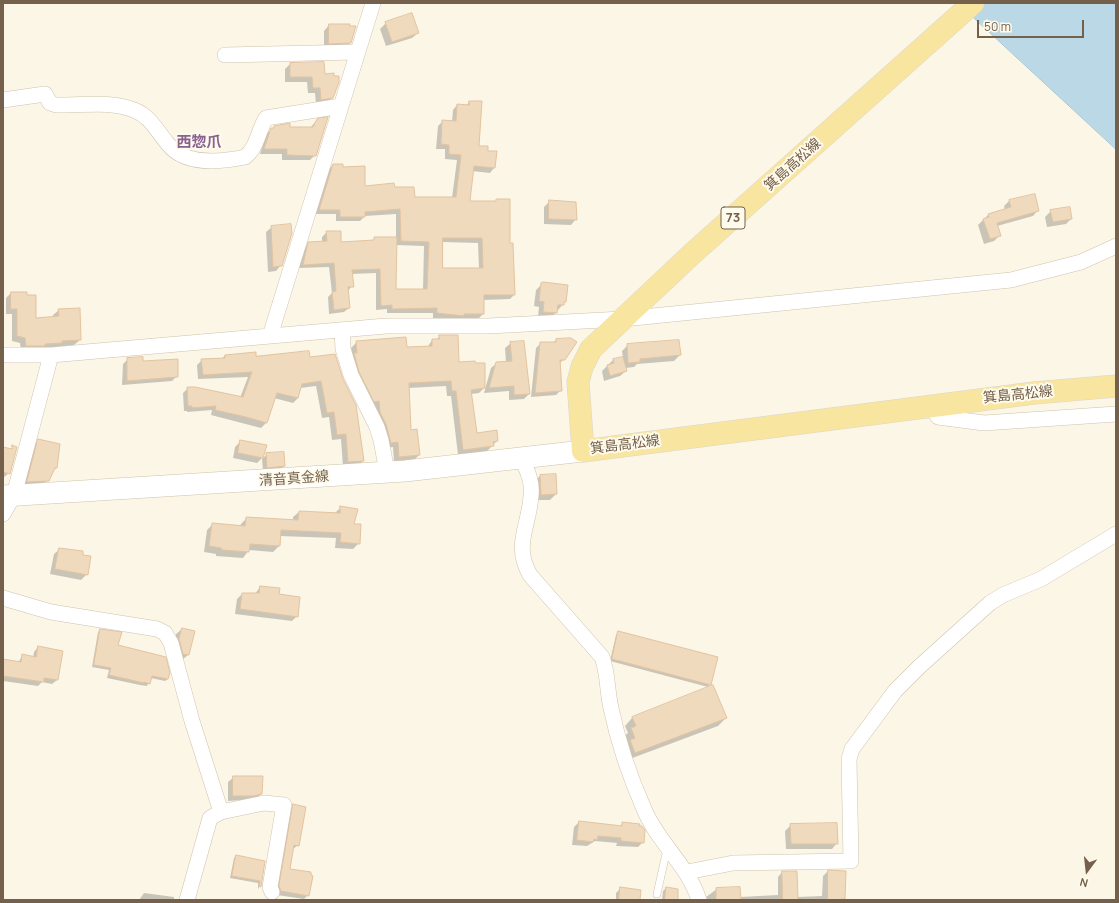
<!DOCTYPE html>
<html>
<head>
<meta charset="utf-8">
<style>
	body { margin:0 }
	#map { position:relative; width:1119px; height:903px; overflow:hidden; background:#fcf6e6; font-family:Manrope,sans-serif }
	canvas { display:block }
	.frame { position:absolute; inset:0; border:4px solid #74604b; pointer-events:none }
	.north { position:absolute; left:1067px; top:851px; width:40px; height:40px; -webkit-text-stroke:3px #fefaec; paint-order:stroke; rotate:195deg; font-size:11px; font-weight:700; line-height:16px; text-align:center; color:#74604b }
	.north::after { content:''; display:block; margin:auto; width:14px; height:18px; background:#74604b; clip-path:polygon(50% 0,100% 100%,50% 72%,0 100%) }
	.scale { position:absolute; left:977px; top:20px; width:107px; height:18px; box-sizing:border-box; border:2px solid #74604b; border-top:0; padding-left:5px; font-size:12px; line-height:14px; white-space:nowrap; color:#74604b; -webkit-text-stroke:3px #fefaec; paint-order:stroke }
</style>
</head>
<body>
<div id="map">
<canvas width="1119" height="903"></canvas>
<div class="frame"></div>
<div class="north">N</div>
<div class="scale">50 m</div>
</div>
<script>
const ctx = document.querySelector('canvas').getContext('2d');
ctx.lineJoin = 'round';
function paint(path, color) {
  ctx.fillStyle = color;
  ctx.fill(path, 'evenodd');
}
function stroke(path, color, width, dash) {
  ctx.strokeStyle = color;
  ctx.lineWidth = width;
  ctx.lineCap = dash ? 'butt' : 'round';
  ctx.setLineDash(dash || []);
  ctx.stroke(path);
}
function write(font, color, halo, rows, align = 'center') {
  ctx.font = font + ' Manrope,"Noto Sans JP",sans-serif';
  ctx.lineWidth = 4;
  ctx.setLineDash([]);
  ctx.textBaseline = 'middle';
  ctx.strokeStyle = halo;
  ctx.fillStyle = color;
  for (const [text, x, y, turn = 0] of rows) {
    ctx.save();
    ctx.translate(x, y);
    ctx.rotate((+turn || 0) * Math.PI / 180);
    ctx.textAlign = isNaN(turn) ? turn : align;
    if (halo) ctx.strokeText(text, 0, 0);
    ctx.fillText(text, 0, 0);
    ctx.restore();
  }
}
const water = new Path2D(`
	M958 3H1116V149Z`);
const shadow = new Path2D(`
	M386 23 418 33 412 38 386 46 380 29Z
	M329 25 350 43 345 48 324 49V31Z
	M290 64 324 75 332 98 327 103 316 105 315 93H308L307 82H285V69Z
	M469 102 478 147 487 151 494 168 490 173 472 171 469 202 509 244 514 295 510 299 483 300V314L478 319 459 320 433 318V313H387V309L376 310V273L351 274 352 286 347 292 349 308 344 312 329 314 328 297 332 293 329 267 298 268 304 248 309 243 322 242V237L327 232 340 243 372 242 375 238H396V214L365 216 360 221H336V214H315L328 170 333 165 342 168 364 188H394L414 198H452L457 160 445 159V149H436L438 126 443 121 452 122 453 110 457 105 466 106ZM442 242 478 243 479 269H442ZM396 245 424 246 423 290H395Z
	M317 120 315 155 310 160H282V154H260L266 134 275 127 310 128Z
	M550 201 576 219 571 225 544 224V207Z
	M1009 201 1038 210 1033 216 997 226 1000 235 994 241 984 244 978 225 989 214 1005 210 1004 206Z
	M1051 211 1071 219 1066 224 1047 227 1045 217Z
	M272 227 281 265 276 271 268 272 266 232Z
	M543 283 565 302 551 318 538 317 539 307 534 306 536 290Z
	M11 293 35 320 53 318V315L59 310 80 340 74 345 21 351 20 343 12 341V314H6V298Z
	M440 336 458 363 484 388 479 393 471 394 477 434 497 441 487 451 458 455 451 396H447L446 386 408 388 410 431 419 455 414 460 394 462 393 447 386 448 369 406 352 356 351 348 357 342 406 348H427L432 340H436Z
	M556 340 564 359 559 364 561 390 556 395 531 397 536 348 541 343H553Z
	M511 343 529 394 524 399 509 400V391L484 393 491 368 497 363 506 362 505 348Z
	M628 345 680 355 674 361 637 364 634 367 625 368 626 371 620 376 604 381 602 371 613 360 623 358 622 351Z
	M225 355 309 358 363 461 358 466 343 467 341 439 332 440 329 417 322 418 316 386 300 388 298 398 293 403 274 398 266 423 261 428 211 415 212 410 187 412V411H184L183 393 188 388 240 398 248 377 198 379 197 365 202 360 222 359Z
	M128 359 142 362 177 376 172 381 122 385 123 364Z
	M39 440 56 468 43 485 23 486 34 445Z
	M241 441 262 458 257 463 233 458 235 447Z
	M13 447 9 473 3 478V448L10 450Z
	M267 454 284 466 280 470 263 471 262 459Z
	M555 475 556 494 550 500H536L535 481 540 476Z
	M341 507 352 525 359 543 353 549 335 548 336 538 279 536V546L273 552 249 550 243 558 216 556V554L204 552 207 530 213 524 240 526 241 524 247 518 293 521V517L299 512 335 513Z
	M60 549 87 574 81 580 50 574 54 554Z
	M260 587 279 589 278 595 297 616 292 621 235 614 237 599 242 594H255Z
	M182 629 194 632 188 655 182 660 174 645 176 634Z
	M100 630 117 646 168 679 165 681 151 678 147 686 140 685 107 678 109 670 92 667 98 632Z
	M618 633 710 684 708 687 610 661 616 635Z
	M38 647 62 652 57 680 52 684 42 682 38 686 3 681V660L18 663 22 656 33 658 34 652Z
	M632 718H726L718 726 627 760 623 737 628 733 625 726Z
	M234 777 261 794 256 799 228 801V782Z
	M293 806 298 845 293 849 289 870 308 895 304 899 277 895 275 891 289 810Z
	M579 822 619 827 623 823 643 842 638 847 616 846 617 843 595 841 587 846 572 845 574 827Z
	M791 825 837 843 832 849H786L785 831Z
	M236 856 264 862 260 886 258 889V883L230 878 234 858Z
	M828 871 845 872V900H706V897L717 889 740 897 778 895V877L782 872 797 897 822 896 823 876Z
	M621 888 639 900H616V893Z
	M666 888 676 900H662L663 891Z
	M144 893 174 897V900H139Z`);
const building = new Path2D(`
	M412 13 419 33 392 42 385 22Z
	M329 24H350L349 26H356L351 43 329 44Z
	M324 62 325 74 334 73V76H339V82L333 98 321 100 320 88H313L312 77H290V63Z
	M469 101H482L479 146H488V151H497L495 168 474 166 470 201H496V199H510V243H513L515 295H484V314H464V316L437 313V308L392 309V305L381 306 380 269 352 270 354 287H348L350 308 334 310 332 292 336 291 334 263 303 265 308 242 327 241 326 231H341V242L374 240V237H397L396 289H427L429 242 401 241 400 209 365 212V217H340V210H319L333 164H343V167L365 166V186L394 183 395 187H414L415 197H456L461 155 449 154V145L441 144 442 120 456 121 457 104 469 105ZM443 238H482L483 268H443Z
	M328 117 316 156 287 155V149H264L271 128H274V126L290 123V127H313L317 119Z
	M1035 194 1039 211 997 223 1001 236 990 239 983 219 989 217 988 214 1011 207 1009 200Z
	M549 200 576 202 577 220 549 219Z
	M1070 207 1072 219 1053 222 1050 210Z
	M291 224 292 233 282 266 273 267 271 226Z
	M543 282 568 285 566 302H564V305H558L557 313 543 312 544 302 539 301 541 283Z
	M11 292H27V295H36V318L59 316 58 309 80 308 81 340 62 341V343L45 344V346H26L25 338 17 336V309H11Z
	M439 335H458L459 362 475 361 476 363H485V388L471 390 477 433 497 430 498 441 493 442 494 446 463 450 456 391H452L451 381 409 383 411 430 417 429 420 455 399 457 398 442 391 443 386 424 380 412 379 401 374 402 359 372 354 353H357L356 341 406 337 407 347 432 346V339H439Z
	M571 338 577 342 565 360H560L562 391 535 393 540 342H556V339Z
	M679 340 681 355 640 359V362L628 363 627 344Z
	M524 341 530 394 514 395V386L489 388 496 362 512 361 510 342Z
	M309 351 310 357 335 354 343 379 356 405 364 461 348 462 346 434 337 435 334 412 327 413 321 381 302 384 298 398 277 393 267 423 246 417 215 410 216 406 192 408V406H188L187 387H195L243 397 252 372 203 375 201 359 225 358V355L256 352V356Z
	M143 357V361L178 359V377L127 381V358Z
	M623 357 627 371 610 376 607 365 614 363 613 359Z
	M38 439 60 444 57 468H55L49 481 27 482Z
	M240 440 267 445 263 458 238 453Z
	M12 445 17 447 10 474 3 472V447L12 449Z
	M284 452 285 466 267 468 266 453Z
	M556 474 557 494 541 495 540 475Z
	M340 506 358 509 354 524H361L360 544 340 542 341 533 281 530 280 546 250 544 249 552 222 550 221 548 209 546 212 523 245 526 246 517 298 520 299 511 340 513Z
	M59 548 83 551V555L91 556 88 575 55 569Z
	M260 586 280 588 279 594 300 597 298 617 240 609 242 593H259Z
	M182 628 195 631 189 655 183 654 179 639Z
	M100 629 122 632 118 645 166 657 170 673 168 679 152 676 150 684 144 682V683L109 675 111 668 94 665Z
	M618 631 718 657 711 685 612 659Z
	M38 646 63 651 58 680 44 678V682L3 676V659L21 662 22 654 36 657Z
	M713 685 727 718 635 753 630 740 635 738 631 728 636 726 632 717Z
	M233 776H263L262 794 253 796H233Z
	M293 804 306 807 299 846 294 845 290 869 311 872V875L313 876 309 896 281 891 279 886Z
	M579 821 622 826V822L640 824 639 826H642L645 830 644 843 621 841V838L598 836 597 840 594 839 593 842 577 840Z
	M837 823 838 844H791L790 824Z
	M236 855 265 861 261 887 259 886 260 881 232 876Z
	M828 870 846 871 845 899 828 900Z
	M782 871H797L798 900H783Z
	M620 887 641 890 640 900H619Z
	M666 887 678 889V900H665Z
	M740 887 741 900H716V888Z`);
const lane = new Path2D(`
	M657 894 667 849`);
const street = new Path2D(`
	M225 55 357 52
	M3 100 45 94 50 103 56 105C82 106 109 100 134 110 150 116 157 131 168 144 185 166 221 162 245 157 257 148 258 131 266 118L341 106
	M342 330 343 349 351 375 377 427 381 440 387 472
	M270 336 373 3
	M3 355H51L386 326H488L623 319 1011 280 1081 262 1116 246
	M931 406 938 417 984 423 1116 414
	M521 457C527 470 533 482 531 496 529 527 513 545 530 575L602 657C608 673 607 691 611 708 618 742 630 777 644 809 658 843 688 865 699 900
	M3 514 14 495 51 355
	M3 598 51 612 157 629 165 633 171 643 192 721 221 812 210 818 187 900
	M221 812 264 803 284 805 270 887 272 892
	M687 872 733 863 851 861 849 759 852 749 895 691 919 667 990 603 1003 595 1041 579 1116 534`);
const secondary = new Path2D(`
	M3 496 405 471 583 451`);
const primary = new Path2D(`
	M973 3 693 253 591 349 582 367 578 382 583 451 1034 393 1116 386`);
const shields = [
	[733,218,24]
];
const shieldNames = [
	["73",733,218]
];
const streetNames = [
	["箕島高松線",793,165,-42],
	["箕島高松線",1018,395,-6],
	["箕島高松線",625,445,-7],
	["清音真金線",294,479,-4]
];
const neighbourhoodNames = [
	["西惣爪",199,143]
];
paint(water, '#bad8e5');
stroke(water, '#a1c6d6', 1);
paint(shadow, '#0003');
paint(building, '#f0dabe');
stroke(building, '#e2c39f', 1);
stroke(lane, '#cfc2af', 8);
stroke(street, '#cfc2af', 16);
stroke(secondary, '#d0c1a9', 22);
stroke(primary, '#dbd6d0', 23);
stroke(lane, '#fff', 7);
stroke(street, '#fff', 15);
stroke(secondary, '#fff', 21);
stroke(primary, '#f8e5a0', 22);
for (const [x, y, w] of shields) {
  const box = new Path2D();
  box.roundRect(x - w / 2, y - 11, w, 22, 3);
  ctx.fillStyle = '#fefaec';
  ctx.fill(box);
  stroke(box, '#74604b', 1);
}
write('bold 13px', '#74604b', null, shieldNames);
write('14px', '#74604b', '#fefaec', streetNames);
write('bold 15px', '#886390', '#fefaec', neighbourhoodNames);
</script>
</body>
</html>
